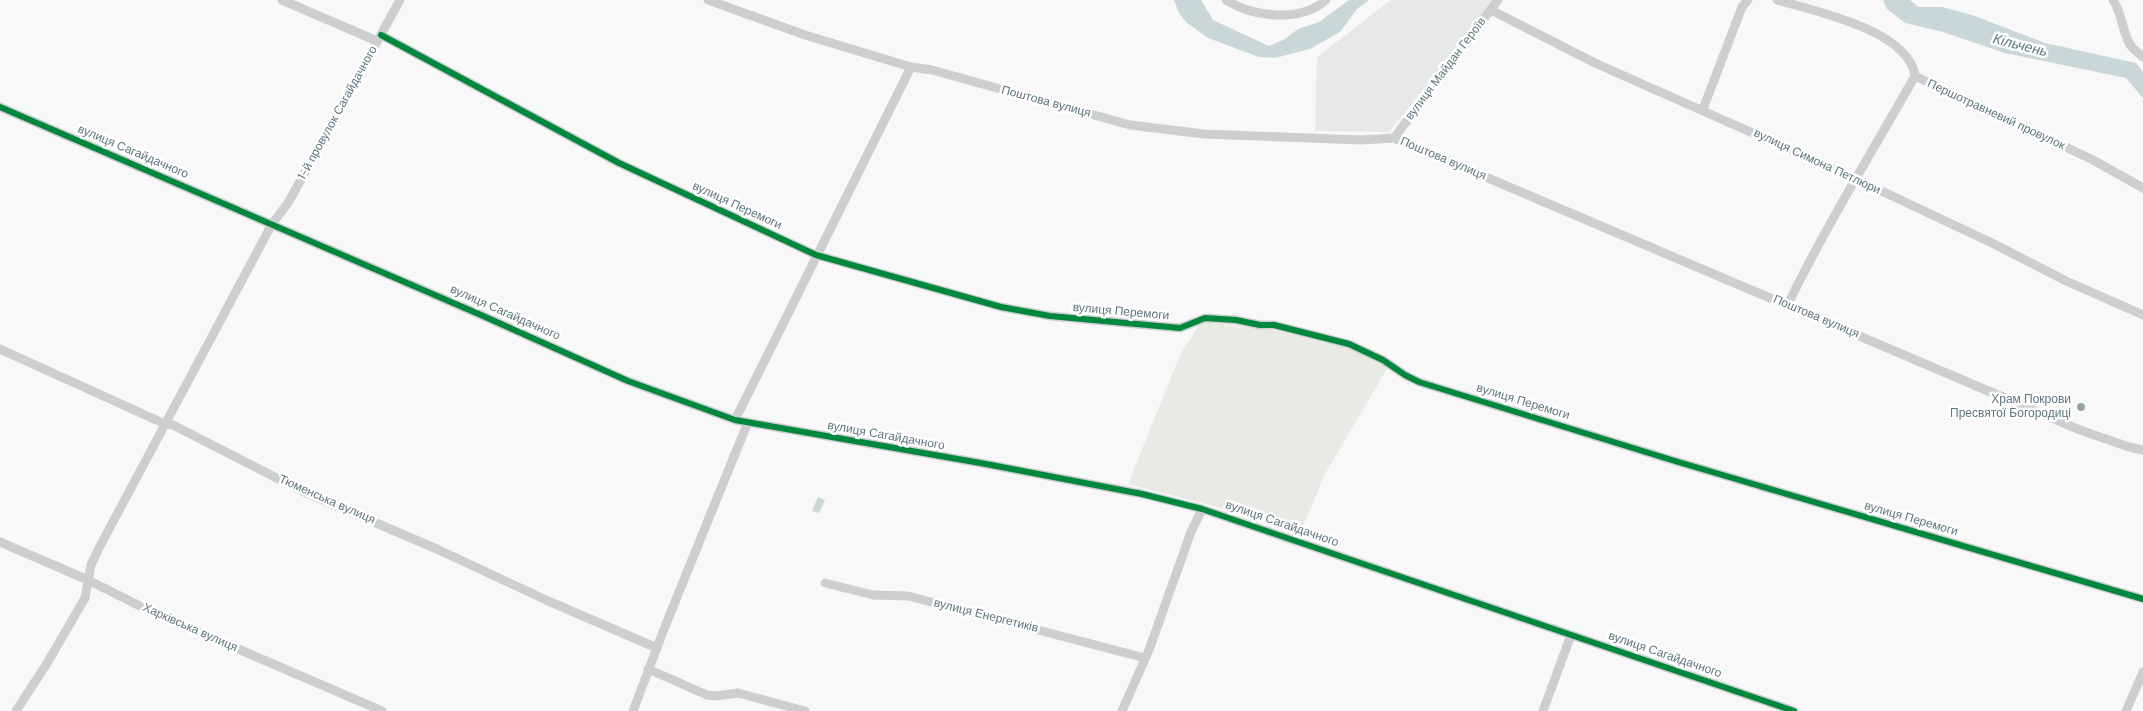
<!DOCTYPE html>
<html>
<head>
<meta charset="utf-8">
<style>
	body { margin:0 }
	canvas { display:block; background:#f8f8f8 }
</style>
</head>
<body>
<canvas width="2143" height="711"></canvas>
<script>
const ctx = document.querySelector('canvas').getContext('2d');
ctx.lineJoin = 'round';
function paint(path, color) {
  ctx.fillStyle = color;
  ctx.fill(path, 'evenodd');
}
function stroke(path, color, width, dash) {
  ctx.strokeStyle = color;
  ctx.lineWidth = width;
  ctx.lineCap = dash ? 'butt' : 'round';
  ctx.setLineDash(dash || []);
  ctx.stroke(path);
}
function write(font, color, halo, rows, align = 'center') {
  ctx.font = font + ' "DM Sans",sans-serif';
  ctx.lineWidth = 5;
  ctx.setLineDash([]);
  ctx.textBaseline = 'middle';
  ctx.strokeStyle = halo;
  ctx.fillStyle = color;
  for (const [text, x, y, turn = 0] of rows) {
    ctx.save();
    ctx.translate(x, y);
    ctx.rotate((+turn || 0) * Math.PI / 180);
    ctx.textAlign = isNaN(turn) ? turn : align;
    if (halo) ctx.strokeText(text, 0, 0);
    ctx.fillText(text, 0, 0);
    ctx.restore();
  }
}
const built = new Path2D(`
	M1391 0H1496L1389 132 1315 131 1317 57Z`);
const green = new Path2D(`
	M1201 322 1278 331 1355 348 1388 367 1325 474 1302 529 1128 484 1180 355Z`);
const water = new Path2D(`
	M1174 0H1201L1213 20 1269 46 1285 39 1298 29 1319 22 1349 0H1369L1357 9 1340 32 1310 49 1275 58 1259 57 1208 38 1186 22 1179 13Z
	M1883 0H1910L1918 7H1942L1972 15 2045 43 2136 63 2143 72V98L2126 78 2005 53 1943 32 1905 23 1887 9Z
	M818 497 825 500 819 513 812 511Z`);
const minor = new Path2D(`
	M282 0 377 41
	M708 0 805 35 911 67 932 70 1130 125 1204 134 1361 140 1394 138 2080 430 2129 447 2143 450
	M1226 0C1253 17 1300 23 1326 0
	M1777 0C1814 11 1909 30 1915 76
	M2113 0C2123 15 2122 33 2131 46 2134 50 2139 53 2143 57
	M1491 10 1595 63 1854 178 1992 243 2066 281 2143 315
	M381 35 619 163 816 255 1001 307 1050 316 1180 328 1205 318 1236 320 1260 325H1274L1349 344 1383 360 1405 375 1419 382 1675 461 2143 599
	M1915 76 2093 160 2143 188
	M0 107 481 315 628 381 735 420 986 464 1142 494 1202 509 1794 711
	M1703 109 1742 7 1748 0
	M1394 138 1498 0
	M1788 304C1826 226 1872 152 1915 76
	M0 349 165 424 173 425 302 491 439 550 546 600 657 648
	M735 420 911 67
	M0 542 88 580 150 611 382 711
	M825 583 873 595 908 596 1145 658
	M648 669 707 695 715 696 738 693 805 711
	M16 711 46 665 85 598 91 565 99 548 272 224 288 203 400 0
	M633 711 666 624 748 422
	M1122 711 1149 650 1191 532 1202 509
	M1543 711 1571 635
	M2126 711 2143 672`);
const cycleway = new Path2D(`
	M381 35 619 163 816 255 1001 307 1050 316 1180 328 1205 318 1236 320 1260 325H1274L1349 344 1383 360 1405 375 1419 382 1675 461 2143 599
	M0 107 481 315 628 381 735 420 986 464 1142 494 1202 509 1794 711`);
const markers = [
	[2081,407,5,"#94a4a9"]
];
const streetNames = [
	["вулиця Майдан Героїв",1446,69,-53],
	["Поштова вулиця",1046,102,15],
	["1-й провулок Сагайдачного",338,113,-61],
	["Першотравневий провулок",1996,115,25],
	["вулиця Сагайдачного",133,152,23],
	["Поштова вулиця",1443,159,23],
	["вулиця Симона Петлюри",1817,162,25],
	["вулиця Перемоги",737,206,25],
	["вулиця Перемоги",1121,312,5],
	["вулиця Сагайдачного",505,313,24],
	["Поштова вулиця",1816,317,23],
	["вулиця Перемоги",1523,402,17],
	["вулиця Сагайдачного",886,436,10],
	["Тюменська вулиця",327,500,24],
	["вулиця Перемоги",1911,519,16],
	["вулиця Сагайдачного",1282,524,19],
	["вулиця Енергетиків",986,616,14],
	["Харківська вулиця",190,628,24],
	["вулиця Сагайдачного",1665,655,19]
];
const poiNames = [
	["Храм Покрови",2071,400],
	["Пресвятої Богородиці",2071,414]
];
const waterNames = [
	["Кільчень",2020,46,14]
];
paint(built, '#e6e9e8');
paint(green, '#e8eae5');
paint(water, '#cad7d8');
stroke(minor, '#cdcecf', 9);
stroke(cycleway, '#00873e', 6);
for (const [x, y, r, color] of markers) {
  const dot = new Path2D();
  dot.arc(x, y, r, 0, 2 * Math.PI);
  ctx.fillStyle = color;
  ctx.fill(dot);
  stroke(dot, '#fff', 2);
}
write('12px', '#5e767e', '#fff', streetNames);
write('12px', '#5e767e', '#fff', poiNames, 'right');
write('italic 14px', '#5e7c7d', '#fff', waterNames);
</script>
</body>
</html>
